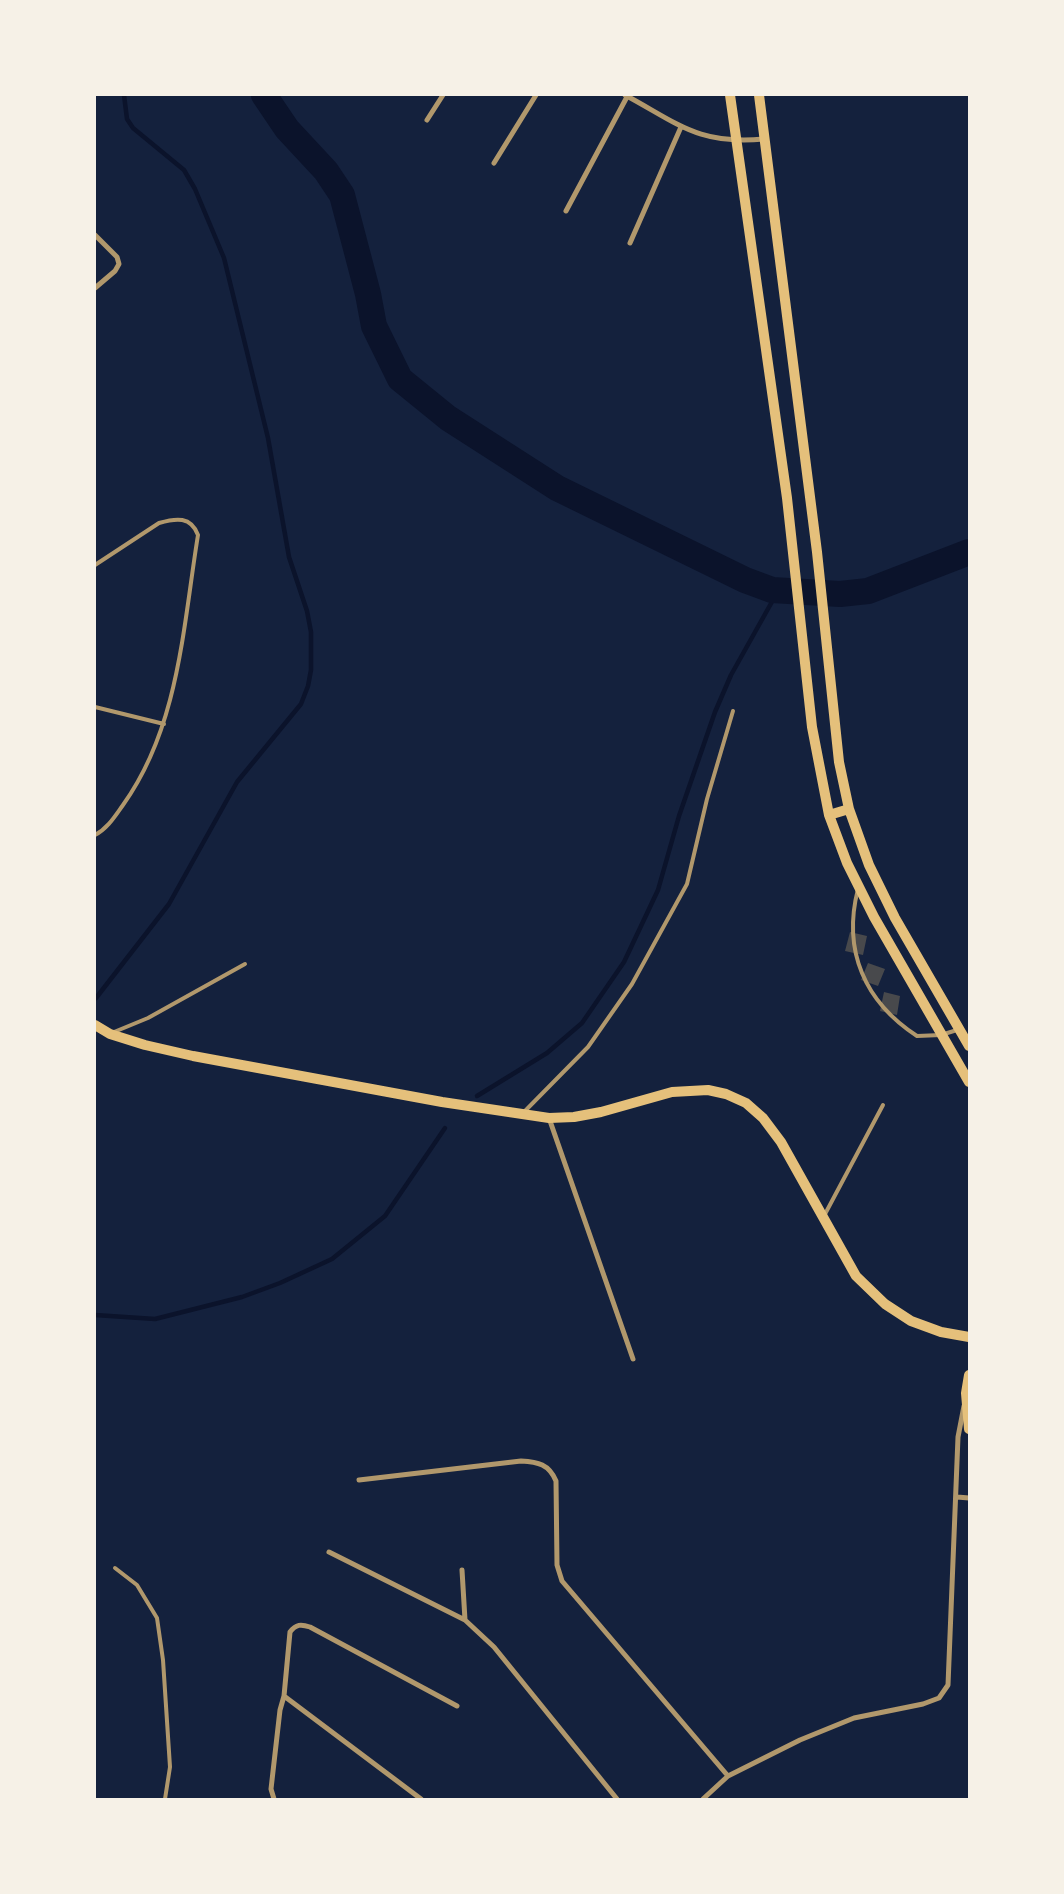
<!DOCTYPE html>
<html>
<head>
<meta charset="utf-8">
<style>
	body { margin:0 }
	#map { position:relative; width:1064px; height:1894px; overflow:hidden; background:#14213d; font-family:"Noto Serif",serif }
	canvas { display:block }
	.frame { position:absolute; inset:0; border:96px solid #f6f1e7; pointer-events:none }
</style>
</head>
<body>
<div id="map">
<canvas width="1064" height="1894"></canvas>
<div class="frame"></div>
</div>
<script>
const ctx = document.querySelector('canvas').getContext('2d');
ctx.lineJoin = 'round';
function stroke(path, color, width, dash) {
  ctx.strokeStyle = color;
  ctx.lineWidth = width;
  ctx.lineCap = dash ? 'butt' : 'round';
  ctx.setLineDash(dash || []);
  ctx.stroke(path);
}
function paint(path, color) {
  ctx.fillStyle = color;
  ctx.fill(path, 'evenodd');
}
const stream = new Path2D(`
	M96 998 169 904 237 782 301 704 308 686 311 670V632L307 611 289 557 268 438 224 258 195 189 184 170 133 128 127 119 124 95
	M477 1096 547 1053 582 1023 624 962 658 890 679 816 715 712 731 675 778 591
	M95 1315 155 1319 242 1297 280 1283 332 1259 385 1216 445 1128`);
const river = new Path2D(`
	M264 95 287 129 326 171 342 195 368 294 374 326 400 379 448 418 557 488 745 580 772 590 840 594 868 591 969 552`);
const building = new Path2D(`
	M850 932 867 936 863 955 845 951Z
	M868 963 885 969 878 986 861 980Z
	M884 992 900 996 897 1015 880 1011Z`);
const service = new Path2D(`
	M95 565 159 523C176 518 191 516 198 535 183 627 179 727 123 805 115 816 108 828 95 835
	M95 707 164 724
	M858 889C842 951 865 1002 917 1036L941 1035 957 1030
	M114 1032 148 1018 245 964
	M523 1113 588 1047 632 984 687 884 707 799 733 711
	M824 1216 883 1105
	M115 1568 137 1585 157 1618 163 1660 170 1767 165 1799`);
const minor = new Path2D(`
	M625 95C679 124 698 145 764 139
	M427 120 443 95
	M494 163 536 95
	M566 211 628 95
	M95 235 117 257 119 264 115 271 95 288
	M630 243 681 127
	M549 1118 633 1359
	M359 1480 521 1461C538 1462 549 1464 556 1481L557 1565 562 1581 728 1776
	M957 1497 969 1498
	M329 1552 465 1620 494 1647 617 1799
	M462 1570 465 1620
	M274 1799 271 1789 280 1710 284 1696
	M421 1799 284 1696 290 1632C296 1624 301 1624 310 1627L457 1706
	M703 1799 728 1776 800 1740 854 1718 923 1704 939 1698 948 1685 958 1437 964 1406`);
const secondary = new Path2D(`
	M730 95 787 498 812 727 829 815 847 863 874 917 969 1082
	M759 95 817 552 839 762 849 809 869 865 895 918 969 1046
	M829 815 849 809
	M95 1025 110 1034 145 1045 193 1056 442 1102 549 1118 574 1117 601 1112 672 1092 708 1090 726 1094 746 1103 763 1118 781 1142 856 1276 885 1304 911 1321 941 1332 969 1337
	M969 1375 966 1393 969 1429`);
stroke(stream, '#0b132b', 4.5);
stroke(river, '#0b132b', 26);
paint(building, '#48494c');
stroke(service, '#b1986c', 4);
stroke(minor, '#b1986c', 5);
stroke(secondary, '#e5c07b', 10);
</script>
</body>
</html>
